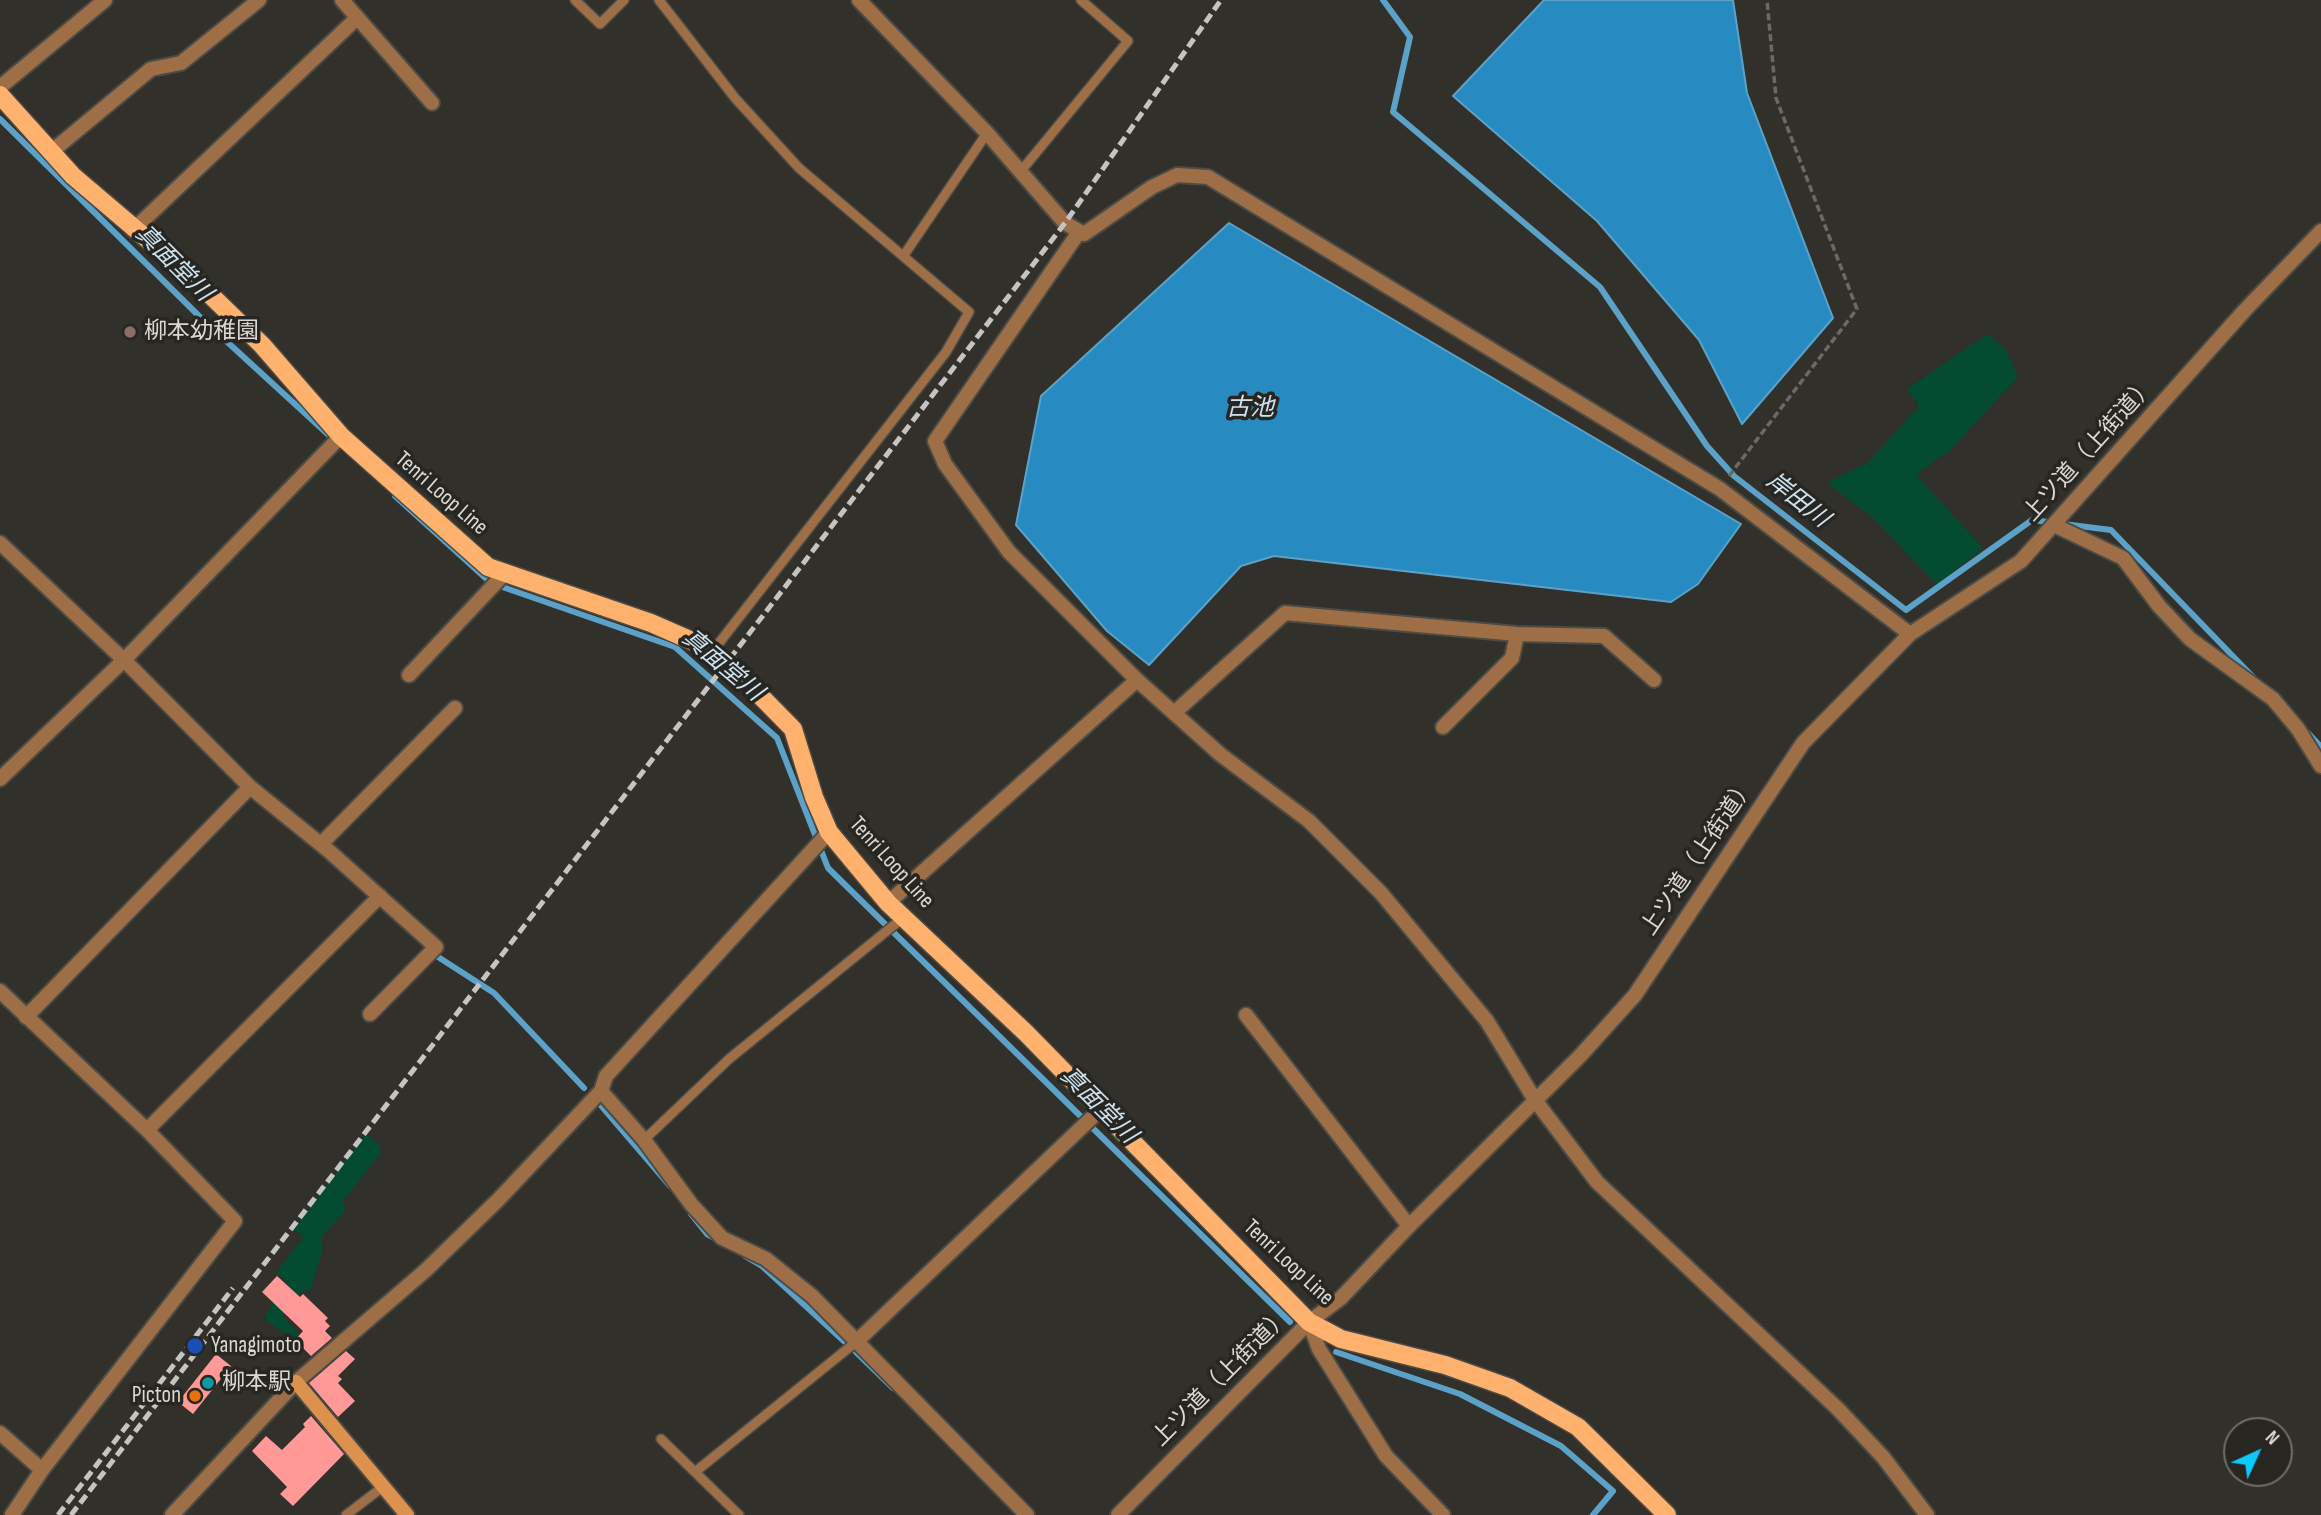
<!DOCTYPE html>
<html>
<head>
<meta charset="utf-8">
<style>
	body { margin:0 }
	#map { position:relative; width:2321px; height:1515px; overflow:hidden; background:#31302b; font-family:"Sofia Sans Condensed",sans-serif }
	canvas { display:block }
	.north { position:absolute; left:2223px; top:1417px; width:70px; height:70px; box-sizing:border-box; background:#272621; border:2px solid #6e6d69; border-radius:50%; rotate:45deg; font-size:19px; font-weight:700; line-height:28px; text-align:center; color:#d9d8d5 }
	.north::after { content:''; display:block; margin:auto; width:24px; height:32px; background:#0ccafa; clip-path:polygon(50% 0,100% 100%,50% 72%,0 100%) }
</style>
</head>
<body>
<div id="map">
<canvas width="2321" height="1515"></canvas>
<div class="north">N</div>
</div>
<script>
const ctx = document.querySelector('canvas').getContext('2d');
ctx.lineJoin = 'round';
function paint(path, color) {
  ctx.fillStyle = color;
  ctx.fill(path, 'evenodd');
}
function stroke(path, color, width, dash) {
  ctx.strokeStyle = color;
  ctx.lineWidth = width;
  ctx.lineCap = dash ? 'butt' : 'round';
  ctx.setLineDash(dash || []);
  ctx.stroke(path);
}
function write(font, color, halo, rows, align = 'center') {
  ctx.font = font + ' "Sofia Sans Condensed","Noto Sans JP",sans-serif';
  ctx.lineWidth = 7;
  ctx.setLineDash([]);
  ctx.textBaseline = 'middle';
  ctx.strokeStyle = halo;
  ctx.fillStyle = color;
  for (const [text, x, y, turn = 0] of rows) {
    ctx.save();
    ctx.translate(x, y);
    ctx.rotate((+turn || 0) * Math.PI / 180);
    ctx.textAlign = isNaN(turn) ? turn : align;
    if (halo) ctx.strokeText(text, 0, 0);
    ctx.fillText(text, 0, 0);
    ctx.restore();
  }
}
const green = new Path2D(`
	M1987 334 2006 350 2018 377 1951 449 1916 475 1983 548 1937 585 1873 518 1827 483 1868 462 1919 406 1907 389Z
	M366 1134 379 1145 381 1153 342 1202 346 1210 321 1237 323 1247 311 1291 304 1289 282 1316 311 1346 300 1334 294 1340 264 1319 273 1302 289 1283 276 1273 304 1236 293 1230Z`);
const water = new Path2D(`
	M1544 0H1733L1747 93 1833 318 1742 424 1699 340 1597 221 1453 96Z
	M1229 223 1741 524 1698 584 1671 602 1274 556 1241 566 1149 665 1107 631 1016 525 1041 396Z`);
const stream = new Path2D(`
	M1383 0 1410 37 1393 112 1600 287 1707 446 1734 476 1906 610 2032 520 2111 530 2254 678
	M0 119 200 317 333 439
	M395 496 491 583 675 647 777 738 828 868 1290 1322
	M2308 733 2321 747
	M435 955 494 993 584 1088
	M598 1102 670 1186
	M691 1214 707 1234 718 1240
	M745 1256 762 1266 847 1344
	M856 1352 893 1388
	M1336 1352 1460 1394 1561 1446 1613 1491 1593 1515`);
const building = new Path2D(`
	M277 1276 300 1297 303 1294 328 1318 325 1321 330 1326 325 1331 332 1338 311 1356 295 1340 303 1331 262 1292Z
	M346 1351 355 1359 338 1376 342 1379 338 1383 355 1401 338 1417 309 1383Z
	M216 1354 231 1366 193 1414 178 1402Z
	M311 1416 344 1454 293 1506 280 1494 287 1487 252 1451 266 1436 282 1450 305 1427 303 1424Z`);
const path = new Path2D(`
	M1729 476 1857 309 1776 98 1767 0`);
const lane = new Path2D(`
	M575 0 600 24 624 0
	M659 0 735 98 799 168 969 312 946 352 712 652
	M1021 171 1128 41 1081 0
	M904 255 987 133
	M644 1140 729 1059 904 917
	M661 1439 739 1515
	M695 1472 856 1342
	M346 1515 384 1486`);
const street = new Path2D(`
	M342 0 432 103
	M859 0 987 133 1065 223 1084 234 1152 187 1177 175 1208 177 1720 489 1910 634
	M0 87 105 0
	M51 152 151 69 181 63 259 0
	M133 230 357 18
	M1079 232 935 441 945 464 1009 552 1137 680 1221 755 1309 821 1381 893 1487 1021 1535 1100 1597 1182 1838 1409 1883 1457 1927 1515
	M2054 525 2123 558 2159 606 2190 639 2273 699 2298 729 2321 766
	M0 543 124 660 250 787 329 851 436 947 370 1014
	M409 675 506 572
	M1174 713 1285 613 1517 634 1604 636 1654 680
	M1443 727 1512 658 1517 634
	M0 779 124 660 341 436
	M321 844 455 708
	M888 903 1137 680
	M0 991 147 1130 235 1221 42 1470
	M1246 1015 1409 1226
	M26 1017 250 787
	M601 1091 644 1140 691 1204 722 1238 766 1259 812 1296 1027 1515
	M147 1130 380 896
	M1309 1322 1319 1349 1386 1456 1443 1515
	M856 1342 1101 1109
	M0 1433 42 1470 12 1515
	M172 1515 296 1382 426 1270 498 1200 601 1091 606 1076 829 832
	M1118 1515 1309 1322 1341 1298 1409 1226 1580 1056 1635 995 1803 743 1910 634 2021 561 2245 310 2321 231`);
const secondary = new Path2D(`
	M296 1382 407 1515`);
const primary = new Path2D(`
	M0 95 73 176 193 278 262 345 341 436 488 567 651 623 699 644 727 662 793 729 814 797 829 832 888 903 1026 1033 1309 1322 1341 1339 1445 1365 1510 1388 1578 1427 1667 1515`);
const rail = new Path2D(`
	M58 1515 233 1288
	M71 1515 1065 223 1221 0`);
const markers = [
	[130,332,7,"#8d6e63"],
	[195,1346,9,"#1a4fb4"],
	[208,1383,7,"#0f9aa8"],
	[195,1396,7,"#e8710a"]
];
const poiNames = [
	["柳本幼稚園",144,332],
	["Yanagimoto",211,1346],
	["柳本駅",222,1383],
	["Picton",181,1396,"right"]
];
const streetNames = [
	["上ツ道（上街道）",2090,450,-48],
	["Tenri Loop Line",441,494,41],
	["上ツ道（上街道）",1699,857,-56],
	["Tenri Loop Line",891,863,48],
	["Tenri Loop Line",1288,1263,43],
	["上ツ道（上街道）",1222,1378,-45]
];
const waterNames = [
	["真面堂川",173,264,45],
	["古池",1250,409],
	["岸田川",1797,501,38],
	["真面堂川",722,666,40],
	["真面堂川",1098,1106,45]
];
paint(green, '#034c31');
paint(water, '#278bc2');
stroke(water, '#5ca2c8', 2);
stroke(stream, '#5ca2c8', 6);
paint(building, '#fe9997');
stroke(lane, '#4c4b46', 12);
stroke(street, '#4c4b46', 18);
stroke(secondary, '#4c4b46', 18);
stroke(primary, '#4c4b46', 21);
stroke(path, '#6a6965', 3.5, [7, 3.5]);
stroke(lane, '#9e6f46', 9);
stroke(street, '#9e6f46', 14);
stroke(secondary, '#dc924d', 14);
stroke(primary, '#ffb26e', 18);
stroke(rail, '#c5c4c0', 5, [10, 5]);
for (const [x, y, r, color] of markers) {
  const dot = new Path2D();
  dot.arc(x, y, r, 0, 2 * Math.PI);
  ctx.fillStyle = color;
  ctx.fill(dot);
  stroke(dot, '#272621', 2.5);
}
write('23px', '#d9d8d5', '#272621', poiNames, 'left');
write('23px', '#d9d8d5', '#272621', streetNames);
write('italic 24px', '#cee3f2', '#272621', waterNames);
</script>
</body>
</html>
